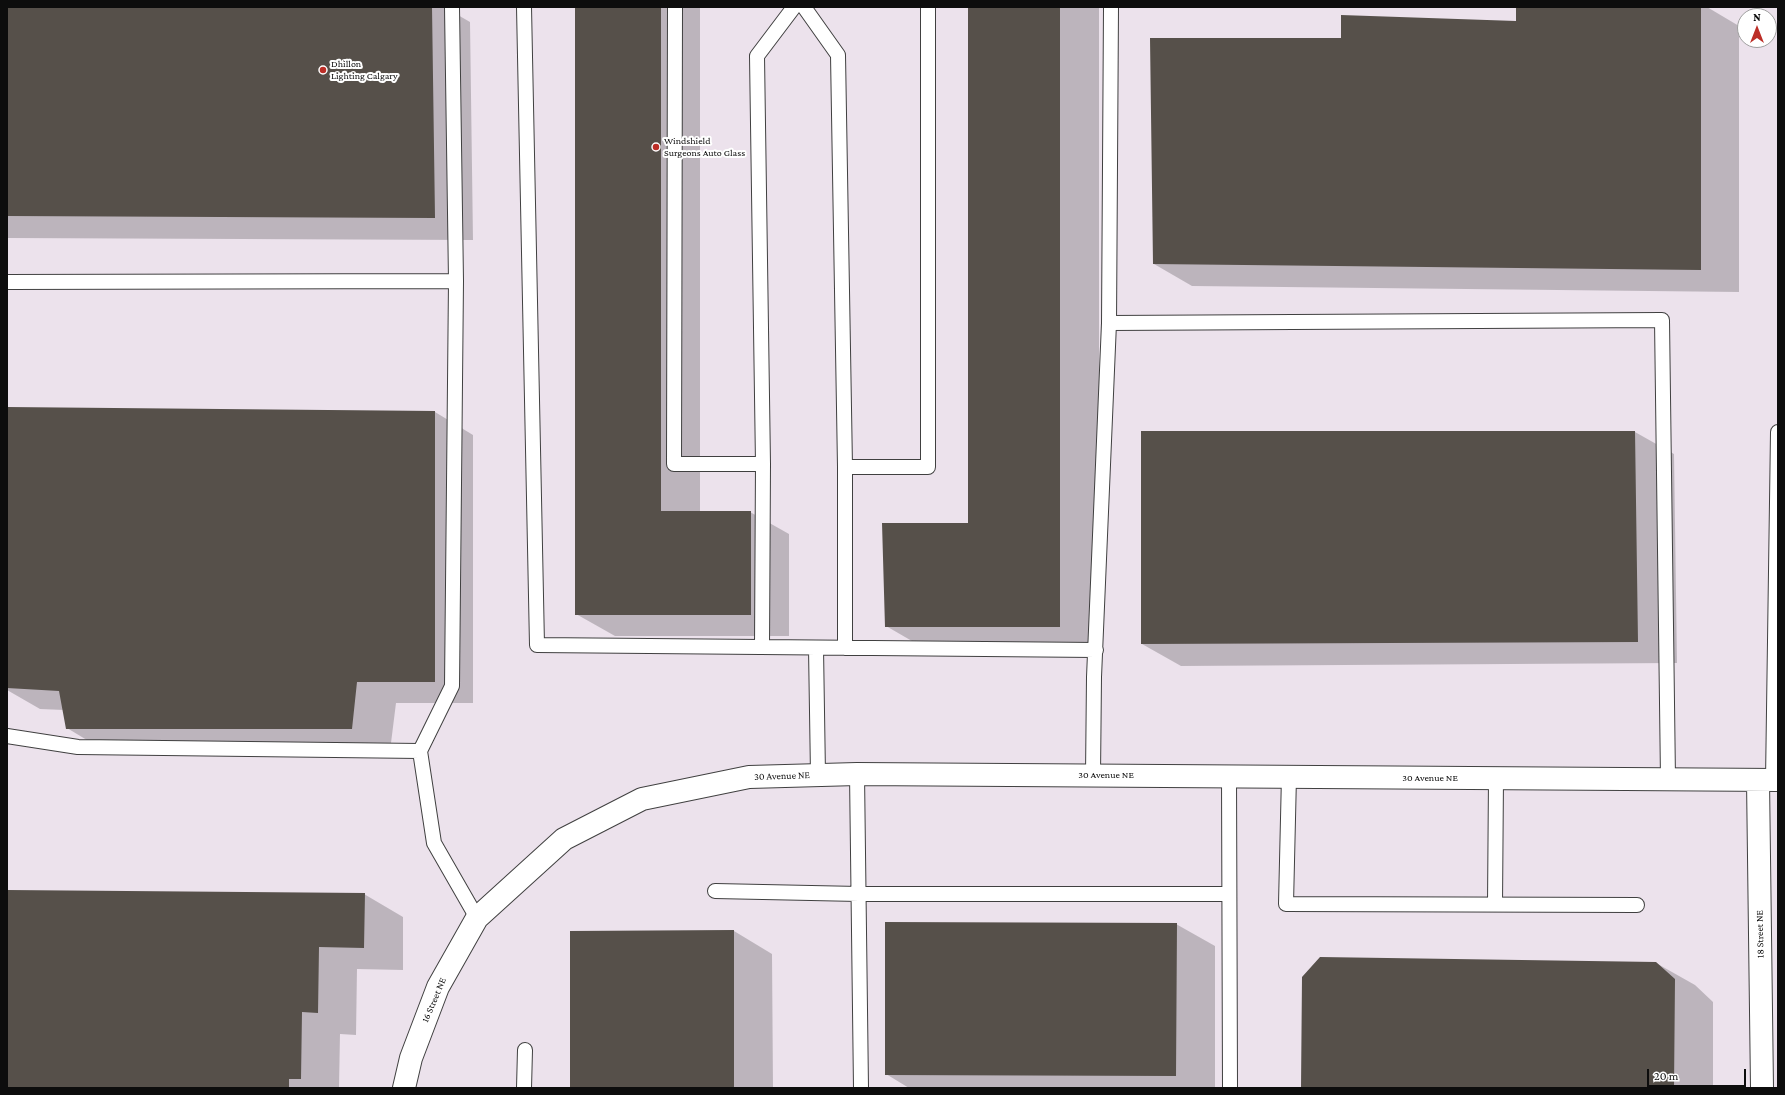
<!DOCTYPE html>
<html>
<head>
<meta charset="utf-8">
<style>
	body { margin:0 }
	#map { position:relative; width:1785px; height:1095px; overflow:hidden; background:#fffdee; font-family:"Crimson Pro",serif }
	canvas { display:block }
	.frame { position:absolute; inset:0; border:8px solid #0d0d0d; pointer-events:none }
	.north { position:absolute; left:1737px; top:8px; width:40px; height:40px; box-sizing:border-box; background:#fff; border:1px solid #9e9e9e; border-radius:50%; rotate:0deg; font-size:11px; font-weight:700; line-height:16px; text-align:center; color:#0d0d0d }
	.north::after { content:''; display:block; margin:auto; width:14px; height:18px; background:#bc2e27; clip-path:polygon(50% 0,100% 100%,50% 72%,0 100%) }
	.scale { position:absolute; left:1647px; top:1069px; width:99px; height:18px; box-sizing:border-box; border:2px solid #0d0d0d; border-top:0; padding-left:5px; font-size:12px; line-height:14px; white-space:nowrap; color:#0d0d0d; -webkit-text-stroke:3px #fff; paint-order:stroke }
</style>
</head>
<body>
<div id="map">
<canvas width="1785" height="1095"></canvas>
<div class="frame"></div>
<div class="north">N</div>
<div class="scale">20 m</div>
</div>
<script>
const ctx = document.querySelector('canvas').getContext('2d');
ctx.lineJoin = 'round';
function paint(path, color) {
  ctx.fillStyle = color;
  ctx.fill(path, 'evenodd');
}
function stroke(path, color, width, dash) {
  ctx.strokeStyle = color;
  ctx.lineWidth = width;
  ctx.lineCap = dash ? 'butt' : 'round';
  ctx.setLineDash(dash || []);
  ctx.stroke(path);
}
function write(font, color, halo, rows, align = 'center') {
  ctx.font = font + ' "Crimson Pro",serif';
  ctx.lineWidth = 4;
  ctx.setLineDash([]);
  ctx.textBaseline = 'middle';
  ctx.strokeStyle = halo;
  ctx.fillStyle = color;
  for (const [text, x, y, turn = 0] of rows) {
    ctx.save();
    ctx.translate(x, y);
    ctx.rotate((+turn || 0) * Math.PI / 180);
    ctx.textAlign = isNaN(turn) ? turn : align;
    if (halo) ctx.strokeText(text, 0, 0);
    ctx.fillText(text, 0, 0);
    ctx.restore();
  }
}
const industrial = new Path2D(`
	M7 7H1778V1088H7ZM1745 16H1769V40H1745Z`);
const shadow = new Path2D(`
	M7 7H444L470 22 473 240 7 238Z
	M576 7H700V512H750L789 534V636H615L576 614Z
	M969 7H1099V648H924L886 626 969 524Z
	M1517 7H1707L1739 26V292L1192 286 1154 264 1342 39 1517 22Z
	M7 408 435 412 473 435V703H396L390 751H105L67 728 64 710 40 709 7 690Z
	M1635 432 1674 454 1677 663 1181 666 1142 644Z
	M7 891 364 894 403 917V970L357 969 356 1035 340 1034 339 1088H7Z
	M1176 924 1215 946V1088H909L886 1074Z
	M734 931 772 954 773 1088H571Z
	M1656 963 1695 985 1713 1002V1088H1302Z`);
const building = new Path2D(`
	M7 7H432L435 218 7 216Z
	M575 7H661V511H751V615H575Z
	M968 7H1060V627H885L882 523H968Z
	M1516 7H1701V270L1153 264 1150 38H1341V15L1516 21Z
	M7 407 435 411V682H357L352 729H66L59 691 7 688Z
	M1141 431H1635L1638 642 1141 644Z
	M7 890 365 893 364 948 319 947 318 1013 302 1012 301 1079H289V1088H7Z
	M885 922 1177 923 1176 1076 885 1075Z
	M734 930V1088H570V931Z
	M1320 957 1656 962 1675 979 1674 1088H1301L1302 977Z`);
const service = new Path2D(`
	M524 7 537 645 1096 650
	M675 7 674 464H763
	M804 7 838 55 845 467V648
	M7 282 456 281
	M1109 323 1662 320 1668 779
	M845 467H928V7
	M762 647 763 464 757 56 794 7
	M816 648 818 775
	M7 736 78 747 420 751 434 843 477 918
	M420 751 452 686 456 281 452 7
	M857 774 861 1088
	M1093 775 1094 677 1109 323 1111 7
	M1229 776 1230 1088
	M1289 776 1286 904 1637 905
	M1773 780 1778 432
	M715 891 859 894H1229
	M1495 904 1496 778
	M524 1088 525 1050`);
const minor = new Path2D(`
	M1758 780 1762 1088
	M404 1088 411 1058 438 987 477 918 564 839 642 799 749 777 857 774 1778 780`);
const markers = [
	[323,70,4,"#bc2e27"],
	[656,147,4,"#bc2e27"]
];
const poiNames = [
	["Dhillon",331,64],
	["Lighting Calgary",331,76],
	["Windshield",664,141],
	["Surgeons Auto Glass",664,153]
];
const streetNames = [
	["30 Avenue NE",1106,775],
	["30 Avenue NE",782,776,-2],
	["30 Avenue NE",1430,778],
	["18 Street NE",1760,934,-91],
	["16 Street NE",434,1000,-67]
];
paint(industrial, '#ece2ec');
paint(shadow, '#0003');
paint(building, '#56504a');
stroke(service, '#404040', 16);
stroke(minor, '#404040', 24);
stroke(service, '#fff', 14);
stroke(minor, '#fff', 22);
for (const [x, y, r, color] of markers) {
  const dot = new Path2D();
  dot.arc(x, y, r, 0, 2 * Math.PI);
  ctx.fillStyle = color;
  ctx.fill(dot);
  stroke(dot, '#fff', 1.5);
}
write('10px', '#0d0d0d', '#fff', poiNames, 'left');
write('10px', '#0d0d0d', '#fff', streetNames);
</script>
</body>
</html>
